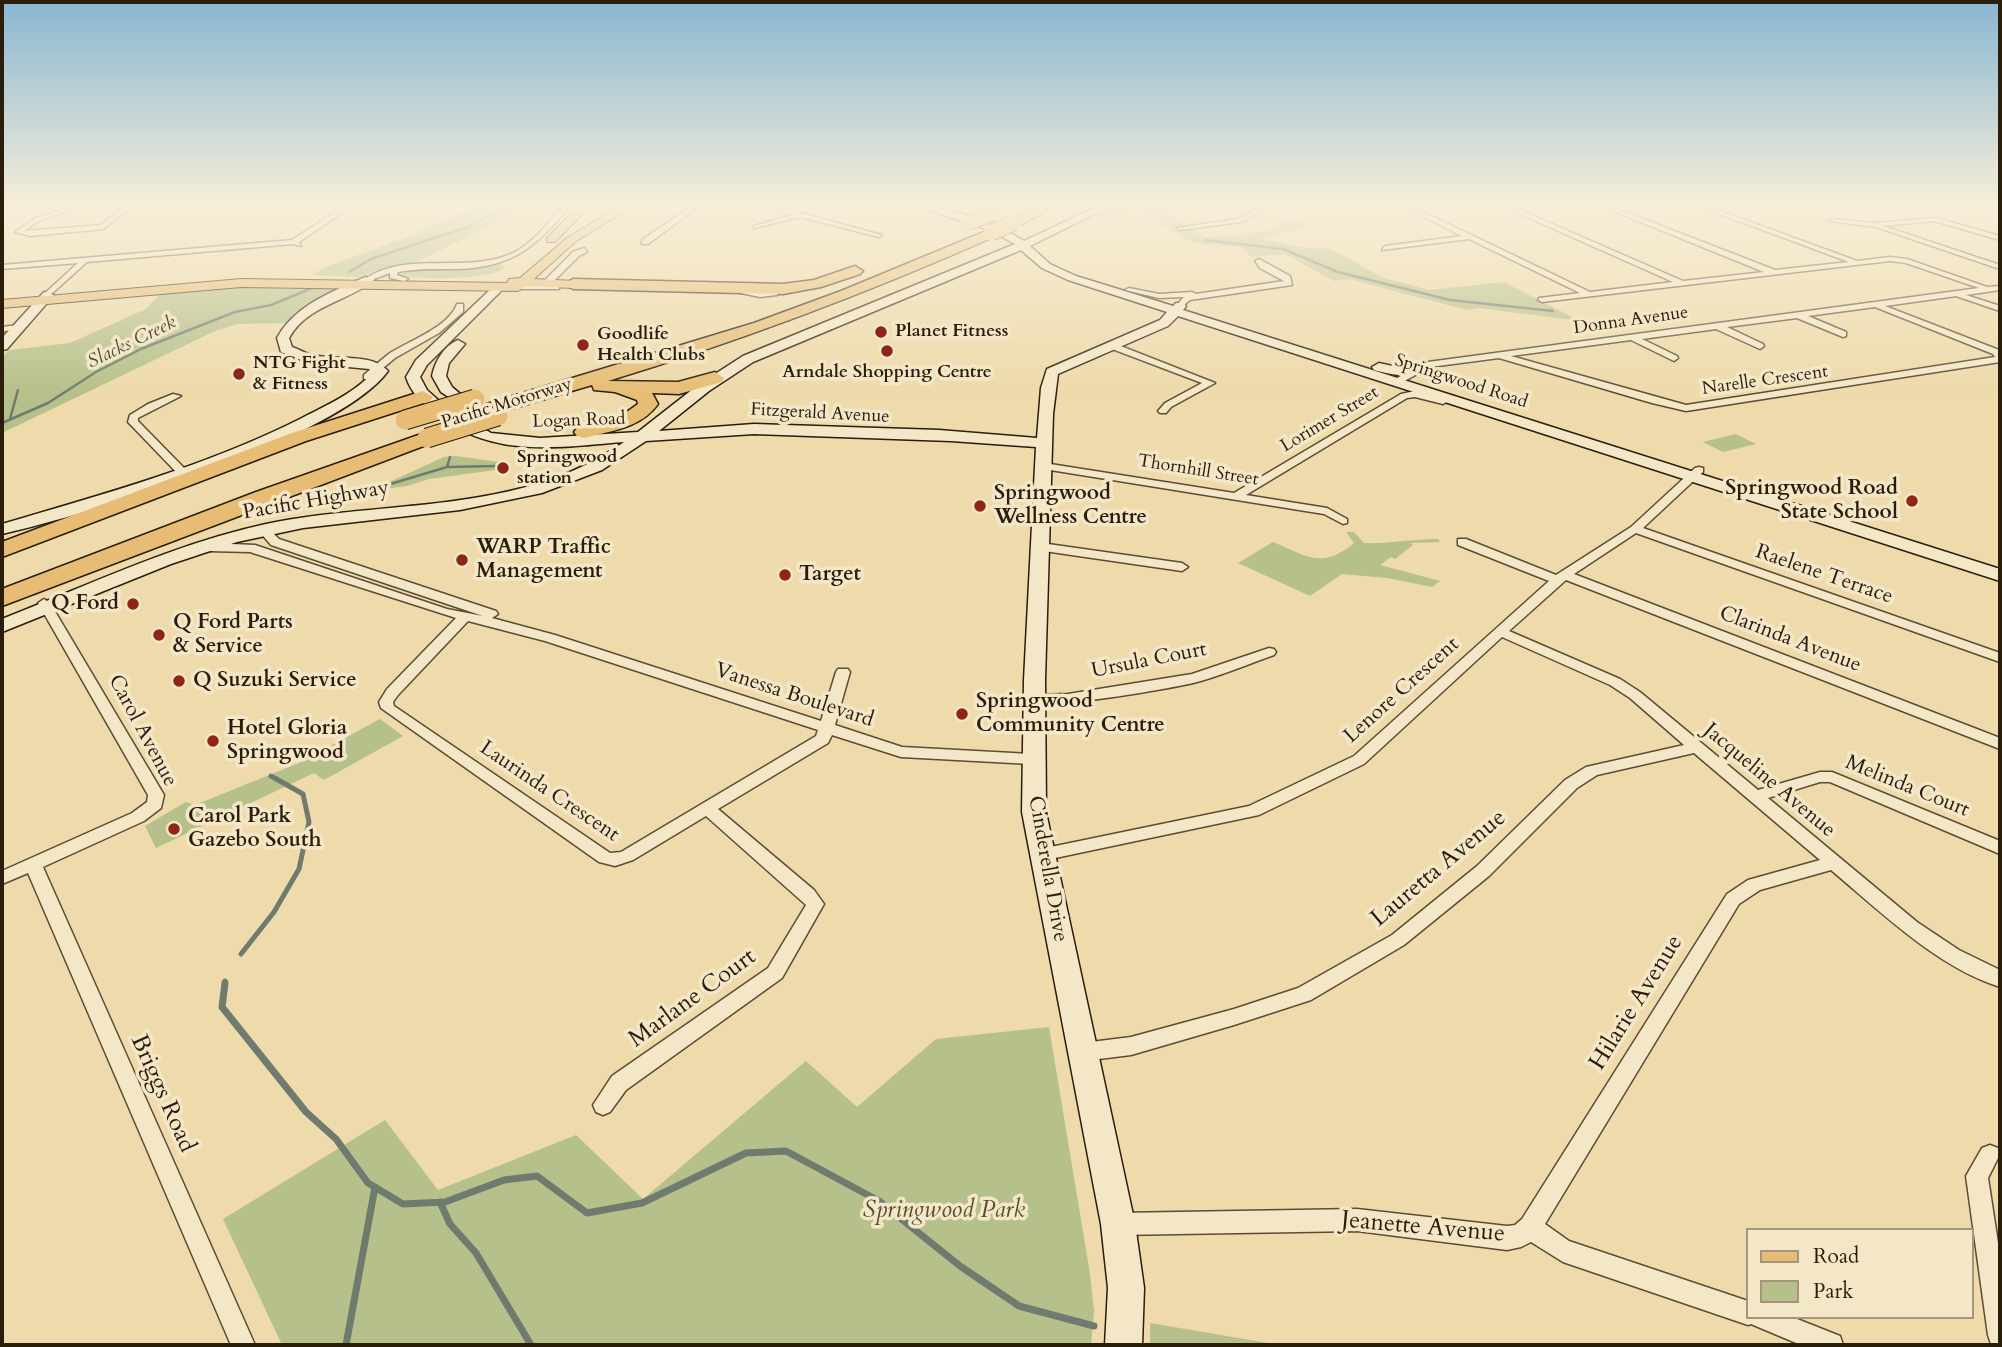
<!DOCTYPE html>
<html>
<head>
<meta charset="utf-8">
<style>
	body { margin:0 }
	#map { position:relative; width:2002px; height:1347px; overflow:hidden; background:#eedaaa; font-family:Cardo,serif }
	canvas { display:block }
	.frame { position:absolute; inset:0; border:4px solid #2a1d0b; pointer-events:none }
	.legend { position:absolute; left:1746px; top:1228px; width:228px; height:91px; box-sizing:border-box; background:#f4e7c8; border:2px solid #a3967c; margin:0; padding:9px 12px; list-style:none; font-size:21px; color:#2a1d0b }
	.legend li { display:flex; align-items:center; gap:14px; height:35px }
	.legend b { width:35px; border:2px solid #a3967c }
</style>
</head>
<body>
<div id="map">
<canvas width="2002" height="1347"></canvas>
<div class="frame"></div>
<ul class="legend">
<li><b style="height:9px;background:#e7bd75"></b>Road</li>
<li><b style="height:19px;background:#b6c08a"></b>Park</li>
</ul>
</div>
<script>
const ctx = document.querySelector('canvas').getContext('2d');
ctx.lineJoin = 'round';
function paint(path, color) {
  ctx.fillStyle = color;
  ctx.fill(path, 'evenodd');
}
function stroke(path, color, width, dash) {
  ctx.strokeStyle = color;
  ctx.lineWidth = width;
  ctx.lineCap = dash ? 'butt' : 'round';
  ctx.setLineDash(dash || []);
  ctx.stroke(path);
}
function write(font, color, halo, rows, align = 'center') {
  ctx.font = font + ' Cardo,serif';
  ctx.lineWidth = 7;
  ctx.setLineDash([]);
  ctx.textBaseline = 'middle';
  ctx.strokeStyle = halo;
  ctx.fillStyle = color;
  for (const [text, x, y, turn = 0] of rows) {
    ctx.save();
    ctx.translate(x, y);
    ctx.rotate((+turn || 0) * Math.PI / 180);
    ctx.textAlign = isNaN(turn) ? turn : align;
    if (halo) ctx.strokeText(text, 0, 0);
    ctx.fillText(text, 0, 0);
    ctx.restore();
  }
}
const green = new Path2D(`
	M475 206H530L413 264 391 266 359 277 312 275 328 266 402 239Z
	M1119 206H1160L1205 237 1271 231 1292 218 1308 227 1259 238 1305 248 1332 249 1383 278 1429 290 1504 282 1580 321 1479 308 1467 310 1348 279 1334 281 1285 254 1251 257 1241 247 1200 244 1188 240 1138 212 1090 219Z
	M501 263 504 268C492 280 415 280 398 275L417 269H460Z
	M222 286 338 287V289L285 323 238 324 215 331 2 433V357L9 350 70 343 146 309 160 294Z
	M1736 434 1756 444 1723 452 1703 442Z
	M456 456 499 462 495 470 429 479 407 486 391 488 385 484 444 457Z
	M1346 532H1354L1364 543C1389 544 1412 539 1438 539L1440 542 1410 543 1413 545 1395 559 1391 557 1380 565 1440 581 1432 587 1387 578 1342 574 1310 596 1238 563 1273 542C1307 556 1321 570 1354 543Z
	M380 719 403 736 324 780 314 773 156 848 145 826 186 802 195 805 299 763Z
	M1049 1027 1090 1274 1094 1311 1091 1345H282L223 1219 385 1120 438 1190 576 1135 643 1199 806 1061 857 1107 936 1039Z
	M1150 1323 1156 1324 1280 1345H1150Z`);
const streamFar2 = new Path2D(`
	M1205 240 1283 249 1338 272 1450 300 1553 311
	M349 272 371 259 468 227 508 206
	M10 419 18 390
	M2 423 48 403 96 372 141 349 235 312 271 305 317 286
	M447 467 450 457
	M387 485 447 467 498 466`);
const streamFar1 = new Path2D(`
	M241 954 274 912 299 869 309 822 303 794 271 776
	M225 985V981`);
const stream = new Path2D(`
	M225 983 222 1007 306 1112 336 1139 368 1183 403 1204 445 1202 504 1180 537 1176 587 1213 642 1203 746 1153 786 1151 879 1201 960 1266 1019 1306 1094 1326
	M440 1202 450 1224 476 1253 531 1345
	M346 1345 375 1187`);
const street = new Path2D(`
	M72 206H82L38 221 24 231 101 225 125 206H132L103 229 30 236 15 232 34 219Z
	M344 206H352L299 242 301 246 293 244 87 262 48 297H45V293L78 263 2 269V265L292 240Z
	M563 206H570C537 246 513 267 459 269 439 269 418 268 398 272L397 275 408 279 404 281 390 278V273L369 281 365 279C409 249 470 276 517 251 535 240 549 222 563 206Z
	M692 206H699L648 244H642V240Z
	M764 206H775L882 235 879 237 800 217 754 228V226L792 215Z
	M1149 206H1168L1152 209Z
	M1263 206H1271L1241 222 1180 230 1177 228 1237 219Z
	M1403 206H1411L1590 292 1673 282 1502 206H1511L1683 281 1764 272 1601 206H1610L1775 270 1849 262 1698 206H1707L1857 261 1890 257 1907 259 1987 287 2000 286V290L1966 295 2000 306V311L1956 296 1885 306 1999 350 2000 362 1686 411 1652 403 1499 358 1430 367 1399 384H1393V380L1428 362 1979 288 1906 263 1890 261 1542 302 1538 300 1539 298 1580 293 1469 239 1382 250 1385 246 1462 236ZM1875 307 1993 354 1995 357 1686 405 1511 356 1631 340 1674 361 1678 358 1677 356 1642 339 1716 329 1760 349 1764 346 1763 344 1727 327 1797 318 1843 337 1846 336V332L1808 316Z
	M1990 206H2000V210L1991 207Z
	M1936 218 2000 236V240L1934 221 1883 226 2000 265V269L1876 227 1829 221 1832 219 1874 223Z
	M584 248 587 252 579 256 550 285H559V289H518L514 287 518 285H544V281L573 252Z
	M1259 259 1290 276 1292 285 1190 300 1180 308 1176 306 1184 297 1159 298 1125 290 1129 288 1159 294 1192 292 1196 294 1284 281 1260 268 1255 261Z
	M774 287 781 289 777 295 760 297 726 290 730 288 760 293 771 291Z
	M457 304H463V312L439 333 395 358 370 379H364V375C372 368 381 360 390 353 409 341 449 327 457 304Z
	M18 325 21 326V330L2 331V327Z
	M1107 343H1113L1215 383 1171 407 1166 413H1160L1158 411 1165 403 1202 383 1107 347Z
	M1415 391 1448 401 1443 404 1415 397 1407 398 1246 495 1327 508 1347 519V523L1343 524 1324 514 1044 469 1039 466 1044 463 1234 493 1401 394Z
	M173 394 181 396 138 418V421L187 471V475H179L128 422 130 415 148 404Z
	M1699 467 1703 468V472L1643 528 2000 653V662L1636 533 1574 574 2000 738V749L1566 580 1509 631 1620 679 1640 692 1758 790 1820 772H1832L2000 841V854L1830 782H1820L1768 798 1917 922 1959 950 2000 970V987C1937 967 1881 912 1831 870L1760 890 1739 904 1545 1224 1569 1241 1748 1301V1317H1792L1840 1336 1843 1345H1801L1751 1324 1748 1325 1563 1262 1531 1242 1521 1247 1507 1250 1357 1231 1118 1235 1110 1232 1107 1224 1110 1216 1118 1213 1357 1209 1507 1226 1515 1225 1522 1219 1727 894 1748 880 1820 860 1694 753 1597 775 1577 788 1489 876 1404 945 1311 1000 1234 1025 1131 1055 1083 1061 1076 1058 1073 1052 1076 1046 1083 1043 1131 1037 1234 1009 1298 988 1392 935 1477 866 1565 780 1586 767 1684 745 1630 698 1610 685 1502 637 1364 764 1259 815 1041 861 1035 859 1033 855 1035 851 1041 849 1249 806 1354 756 1549 581 1458 545V539H1466L1556 575 1631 527 1695 468Z
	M264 526 268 528 279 539 496 611 498 614 492 618 555 635 821 721 836 672 838 669H848L850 672 835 725 902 747 1031 754 1036 755 1039 759 1036 763 1031 764 901 757 832 735 828 743 718 809 814 890 824 904 782 978 626 1090 610 1112 603 1115 596 1112 593 1105 612 1076 768 968 806 905 706 816 633 860 615 866 599 862 381 708 379 702 387 689 456 618 250 552 208 551 202 547 208 543 255 545 447 609 483 616 271 545 258 530ZM468 621 545 641 818 730 816 736 621 852 610 853 394 706 393 702 398 695Z
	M1041 543 1182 563 1188 567 1182 571 1037 550 1035 547Z
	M44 599 50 603 164 795 161 808 144 821 43 867 255 1345H231L28 873 2 884V871L132 813 147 802 148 795 38 603Z
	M1269 648 1274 649 1276 652 1274 655C1248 664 1223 675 1197 682 1174 688 1040 712 1028 700L1035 695 1068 694 1192 674Z
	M1990 1145 1998 1148 2000 1154 1988 1178 2000 1256V1345L1991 1344 1988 1335 1966 1176 1982 1148Z`);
const secondary = new Path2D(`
	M916 206C948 206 997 223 1024 241L1098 206H1111L1030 246 1050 264 1076 276 1173 306 1176 303H1184L1186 306 1183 310 2000 569V581L1178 316 1168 326 1058 374 1053 414 1045 680 1046 812 1135 1224 1144 1288 1142 1345H1105L1108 1288 1101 1224 1022 812 1024 680 1036 447 951 441 754 434 646 441 602 470 542 493 460 510 303 528 237 542 171 564 2 632V619C89 585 174 544 266 524 385 499 521 516 624 442 557 447 494 459 436 414 423 404 411 393 406 377L416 360 495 285 505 287 427 365 420 377 427 390 446 407 491 433 540 438 638 432 698 385 743 356 1015 244 989 230ZM1021 250 1042 268 1068 280 1167 312 1160 320 1047 369 1041 388 1037 438 939 430 754 424 659 431 709 391 753 362Z
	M365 277 375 279C349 302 308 304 289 338L292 347C299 349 306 354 313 355 336 361 371 352 388 371 339 438 87 515 2 534V524C104 494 207 466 302 418 327 405 355 393 373 372L369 369 328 365 322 368 281 352 277 338C295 305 332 292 365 277Z
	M44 292 54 295 7 349 2 350V338Z
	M458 340 465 344 449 363 446 376 452 387 471 403 464 407 441 392 432 376C435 361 444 346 458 340Z
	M1379 363 1397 367 1419 365 1426 369C1412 380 1390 374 1374 370L1372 367Z`);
const primary = new Path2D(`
	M579 206H590L555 242H547V238Z
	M620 206H633L575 242 534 279 577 281V287L573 288 526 286 518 291 241 287 2 308V300L241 279 507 283 509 279 520 278 567 238Z`);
const highway = new Path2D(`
	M1038 206H1055L1019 226H1009L1007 223Z
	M991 229 996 230V236C869 292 741 341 608 381L678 382 715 372 724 378 722 382 679 394 652 393 658 404C641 428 611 431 584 438L577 436 574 432 577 428 621 416 638 404 637 400 615 392 594 390 592 385 487 416 477 410 480 406 754 323 841 291Z
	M855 266 863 271 860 274 821 287 783 294 573 289 565 284 573 279 783 284 814 280Z
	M423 391 433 397 430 401 306 441 2 557V542L292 433Z
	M427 432 434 434 437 438 434 442 2 606V589L256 492Z`);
const highwayBridgeFar1 = new Path2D(`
	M968 223 992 213
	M991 233 1014 223`);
const highwayBridge = new Path2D(`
	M405 420 475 399
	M427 438 498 416`);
const markers = [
	[881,332,7,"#8f2418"],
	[583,345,7,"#8f2418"],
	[887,351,7,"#8f2418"],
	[239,374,7,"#8f2418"],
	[503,468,7,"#8f2418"],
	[1912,501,7,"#8f2418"],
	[980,506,7,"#8f2418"],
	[462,560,7,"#8f2418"],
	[785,575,7,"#8f2418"],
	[133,604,7,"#8f2418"],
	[159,635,7,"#8f2418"],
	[179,681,7,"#8f2418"],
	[962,714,7,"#8f2418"],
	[213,741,7,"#8f2418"],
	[174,829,7,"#8f2418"]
];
const farStreetnames = [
	["Donna Avenue",1631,321,-8],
	["Narelle Crescent",1765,381,-8],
	["Springwood Road",1461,382,18],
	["Pacific Motorway",507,404,-17],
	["Fitzgerald Avenue",820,414,3],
	["Lorimer Street",1330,420,-31],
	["Logan Road",579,421,-2],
	["Thornhill Street",1198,471,9]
];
const farPoinames = [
	["Planet Fitness",895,332],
	["Goodlife",597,335],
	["Health Clubs",597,356],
	["NTG Fight",253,364],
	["& Fitness",253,385],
	["Arndale Shopping Centre",887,373,"center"],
	["Springwood",517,458],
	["station",517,479]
];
const farWaternames = [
	["Slacks Creek",132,343,-26]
];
const poiNames = [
	["Springwood Road",1898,489,"right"],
	["State School",1898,513,"right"],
	["Springwood",994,494],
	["Wellness Centre",994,518],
	["WARP Traffic",476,548],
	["Management",476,572],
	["Target",799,575],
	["Q Ford",119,604,"right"],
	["Q Ford Parts",173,623],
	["& Service",173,647],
	["Q Suzuki Service",193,681],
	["Springwood",976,702],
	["Community Centre",976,726],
	["Hotel Gloria",227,729],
	["Springwood",227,753],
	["Carol Park",188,817],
	["Gazebo South",188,841]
];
const streetNames = [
	["Pacific Highway",316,501,-10],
	["Raelene Terrace",1824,575,19],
	["Clarinda Avenue",1790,640,21],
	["Ursula Court",1149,661,-11],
	["Lenore Crescent",1402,691,-42],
	["Vanessa Boulevard",794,696,18],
	["Carol Avenue",142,731,62],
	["Jacqueline Avenue",1769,781,40],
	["Melinda Court",1907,787,22],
	["Laurinda Crescent",549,792,34],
	["Cinderella Drive",1047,869,80]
];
const nearStreetnames = [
	["Lauretta Avenue",1439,869,-40],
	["Marlane Court",693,999,-36],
	["Hilarie Avenue",1637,1003,-58],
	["Briggs Road",162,1094,66],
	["Jeanette Avenue",1423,1228,5]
];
const nearParknames = [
	["Springwood Park",944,1211]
];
paint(green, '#b6c08a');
stroke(streamFar2, '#6e7b6e', 2.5);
stroke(streamFar1, '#6e7b6e', 5);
stroke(stream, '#6e7b6e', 7);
stroke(street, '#5b4c33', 3);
stroke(secondary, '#2a1d0b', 3);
stroke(primary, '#2a1d0b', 2);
stroke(highway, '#2a1d0b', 3);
paint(street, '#f4e7c8');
paint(secondary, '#f4e7c8');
paint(primary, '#e7bd75');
paint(highway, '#e7bd75');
stroke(highwayBridgeFar1, '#2a1d0b', 17, []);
stroke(highwayBridge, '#2a1d0b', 21, []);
stroke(highwayBridgeFar1, '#e7bd75', 15);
stroke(highwayBridge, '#e7bd75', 19);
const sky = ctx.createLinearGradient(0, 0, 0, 395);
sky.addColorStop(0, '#89b6d2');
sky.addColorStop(0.52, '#f7eed9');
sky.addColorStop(1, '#f7eed900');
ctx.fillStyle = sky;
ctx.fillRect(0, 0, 2002, 395);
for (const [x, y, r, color] of markers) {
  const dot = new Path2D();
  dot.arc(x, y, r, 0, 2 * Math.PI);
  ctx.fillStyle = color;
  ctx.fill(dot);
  stroke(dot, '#f4e7c8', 2.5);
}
write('18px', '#2a1d0b', '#f4e7c8', farStreetnames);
write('bold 18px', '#2a1d0b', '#f4e7c8', farPoinames, 'left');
write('italic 19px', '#4c4c3d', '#f4e7c8', farWaternames);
write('bold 21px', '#2a1d0b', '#f4e7c8', poiNames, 'left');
write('21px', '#2a1d0b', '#f4e7c8', streetNames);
write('24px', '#2a1d0b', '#f4e7c8', nearStreetnames);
write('italic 24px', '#544e31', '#f4e7c8', nearParknames);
</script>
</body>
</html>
